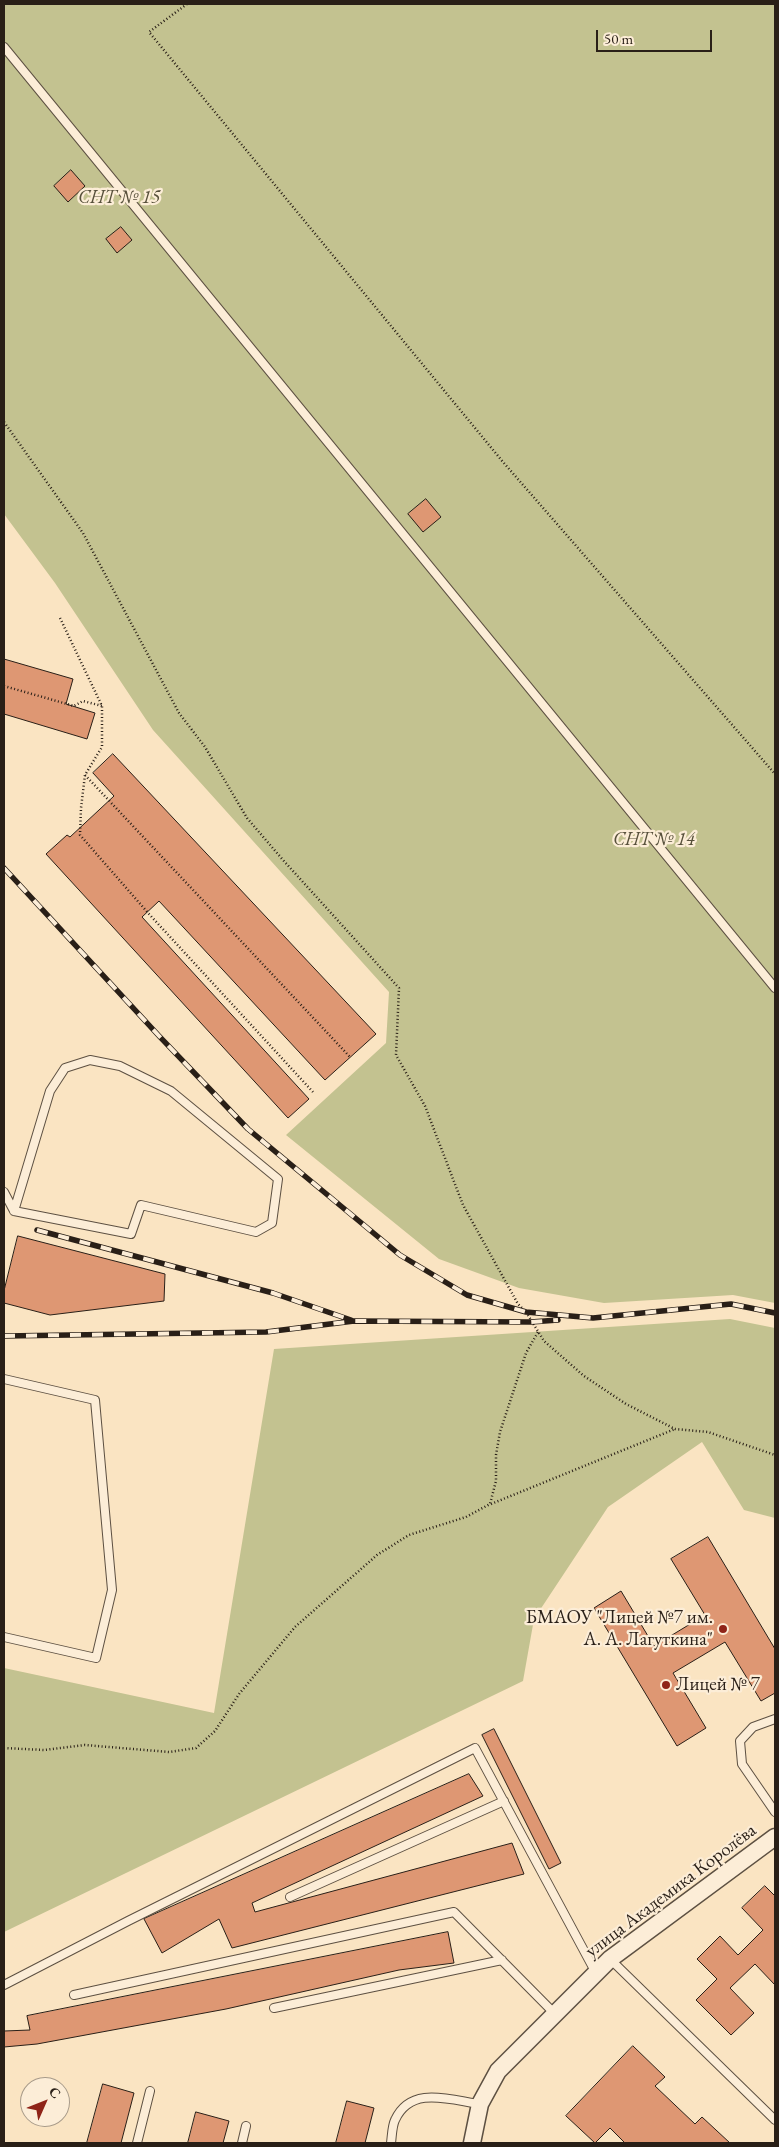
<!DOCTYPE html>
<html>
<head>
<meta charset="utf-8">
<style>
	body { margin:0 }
	#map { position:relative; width:779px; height:2147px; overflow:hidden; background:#fae4c2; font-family:"EB Garamond",serif }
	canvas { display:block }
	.frame { position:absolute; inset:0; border:5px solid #291f17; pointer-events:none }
	.north { position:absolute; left:20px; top:2077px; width:50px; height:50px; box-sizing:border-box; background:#fcedd7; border:1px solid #a89b8a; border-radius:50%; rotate:46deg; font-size:14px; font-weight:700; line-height:20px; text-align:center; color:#291f17 }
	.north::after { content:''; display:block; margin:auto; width:18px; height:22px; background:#8f2418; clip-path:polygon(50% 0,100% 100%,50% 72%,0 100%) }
	.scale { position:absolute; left:596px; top:30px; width:116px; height:22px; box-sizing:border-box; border:2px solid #291f17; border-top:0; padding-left:6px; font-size:15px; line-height:18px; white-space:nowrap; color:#291f17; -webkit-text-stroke:4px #fcedd7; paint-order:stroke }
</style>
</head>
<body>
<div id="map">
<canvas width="779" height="2147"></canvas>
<div class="frame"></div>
<div class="north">С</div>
<div class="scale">50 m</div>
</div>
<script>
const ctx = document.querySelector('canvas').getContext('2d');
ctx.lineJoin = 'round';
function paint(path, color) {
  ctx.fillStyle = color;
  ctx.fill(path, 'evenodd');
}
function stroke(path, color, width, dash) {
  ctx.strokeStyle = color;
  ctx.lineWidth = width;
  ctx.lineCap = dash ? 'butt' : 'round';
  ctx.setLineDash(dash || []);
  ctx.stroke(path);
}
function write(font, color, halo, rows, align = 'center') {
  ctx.font = font + ' "EB Garamond",serif';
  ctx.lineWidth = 4.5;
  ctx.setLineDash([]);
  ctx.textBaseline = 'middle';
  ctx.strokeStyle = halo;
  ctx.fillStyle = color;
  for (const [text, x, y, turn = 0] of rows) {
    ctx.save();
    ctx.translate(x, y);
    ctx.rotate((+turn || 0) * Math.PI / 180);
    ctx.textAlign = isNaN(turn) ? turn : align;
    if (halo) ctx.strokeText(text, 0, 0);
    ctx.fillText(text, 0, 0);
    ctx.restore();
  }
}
const green = new Path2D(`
	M4 4H775V1303L733 1295 604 1303 519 1288 439 1259 286 1135 386 1043 389 992 153 730 55 583 4 514Z
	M730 1319 775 1328V1518L744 1510 702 1442 608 1507 534 1619 523 1681 4 1932V1668L214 1713 274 1349Z`);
const building = new Path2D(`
	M71 170 85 186 68 202 54 186Z
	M121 227 132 240 117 253 106 239Z
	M426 499 441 517 423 532 408 514Z
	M4 659 73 679 66 704 95 713 87 739 4 714Z
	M113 754 376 1034 325 1080 159 901 142 917 309 1099 288 1118 46 854 67 835 70 837 114 796 93 773Z
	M18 1236 165 1274 164 1301 50 1315 4 1303V1291Z
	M708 1537 775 1649V1693L761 1701 725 1642 673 1673 706 1728 677 1746 594 1608 621 1591 654 1646 705 1615 671 1559Z
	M494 1729 561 1863 549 1869 482 1735Z
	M469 1774 483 1796 252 1903 255 1912 512 1843 524 1874 232 1948 219 1919 162 1953 144 1919Z
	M765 1886 775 1896V1985L755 1964 730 1988 754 2013 731 2035 696 2000 717 1979 697 1959 720 1936 738 1955 763 1930 742 1908Z
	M448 1932 454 1963 399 1970 226 2009 37 2044 4 2047V2031L30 2030 27 2016Z
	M633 2046 665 2077 655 2086 695 2124 702 2117 730 2143H625L610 2128 595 2143 566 2116Z
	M103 2084 134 2093 121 2143H87Z
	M347 2101 374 2108 365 2143H336Z
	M196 2112 229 2121 223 2143H188Z`);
const path = new Path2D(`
	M187 4 149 32 503 462 775 774
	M4 422 83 533 179 713 205 747 247 818 283 860 399 988 396 1055 425 1106 463 1205 518 1304 526 1312 544 1341 584 1376 626 1404 675 1429 708 1432 775 1455
	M60 618 102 706V747L85 775 81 808 80 835 149 914 313 1092
	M4 686 74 706 83 701 102 706
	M85 775 350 1057
	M491 1504 675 1429
	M4 1748 44 1750 85 1745 169 1752 196 1748 215 1731 239 1694 295 1627 377 1555 409 1535 466 1517 490 1504 496 1481V1455L500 1432 526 1353 538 1332`);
const service = new Path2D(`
	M4 47 775 988
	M90 1060 120 1066 171 1091 278 1179 272 1223 256 1232 141 1205 131 1234 14 1211 50 1091 65 1068Z
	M4 1192 14 1211
	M4 1379 95 1400 112 1590 96 1658 4 1637
	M775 1719 753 1727 740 1741 742 1764 775 1812
	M290 1897 504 1801
	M610 1959 775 2120
	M4 1985 128 1921 475 1748 596 1973
	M74 1995 454 1912 555 2014
	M274 2008 502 1960
	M137 2143 150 2091
	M242 2143 246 2126
	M391 2143C392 2136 392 2126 395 2120 411 2085 450 2100 480 2104`);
const minor = new Path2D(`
	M472 2143 480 2104 498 2071 610 1959 775 1837`);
const rail = new Path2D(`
	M4 868 160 1037 248 1129 400 1255 467 1295 526 1312 593 1318 731 1304 775 1313
	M37 1230 273 1293 351 1320
	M4 1336 266 1332 354 1321 531 1322 558 1320`);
const markers = [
	[723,1629,5,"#8f2418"],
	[666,1685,5,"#8f2418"]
];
const parkNames = [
	["СНТ № 15",119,198],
	["СНТ № 14",654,840]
];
const poiNames = [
	["БМАОУ \"Лицей №7 им.",713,1618],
	["А. А. Лагуткина\"",713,1640],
	["Лицей № 7",676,1685,"left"]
];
const streetNames = [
	["улица Академика Королёва",671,1891,-37]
];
paint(green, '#c3c290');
paint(building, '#de9773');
stroke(building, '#291f17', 1);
stroke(service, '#5d5042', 10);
stroke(minor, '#5d5042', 19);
stroke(path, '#291f17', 2.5, [1, 2.5]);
stroke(service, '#fcedd7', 8);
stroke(minor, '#fcedd7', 16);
stroke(rail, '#291f17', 5.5);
stroke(rail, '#fcedd7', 4, [11]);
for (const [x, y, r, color] of markers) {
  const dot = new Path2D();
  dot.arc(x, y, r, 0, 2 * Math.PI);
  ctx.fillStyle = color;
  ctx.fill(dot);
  stroke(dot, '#fcedd7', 2);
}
write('italic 19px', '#57503b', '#fcedd7', parkNames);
write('19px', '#291f17', '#fcedd7', poiNames, 'right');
write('19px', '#291f17', '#fcedd7', streetNames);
</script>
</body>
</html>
